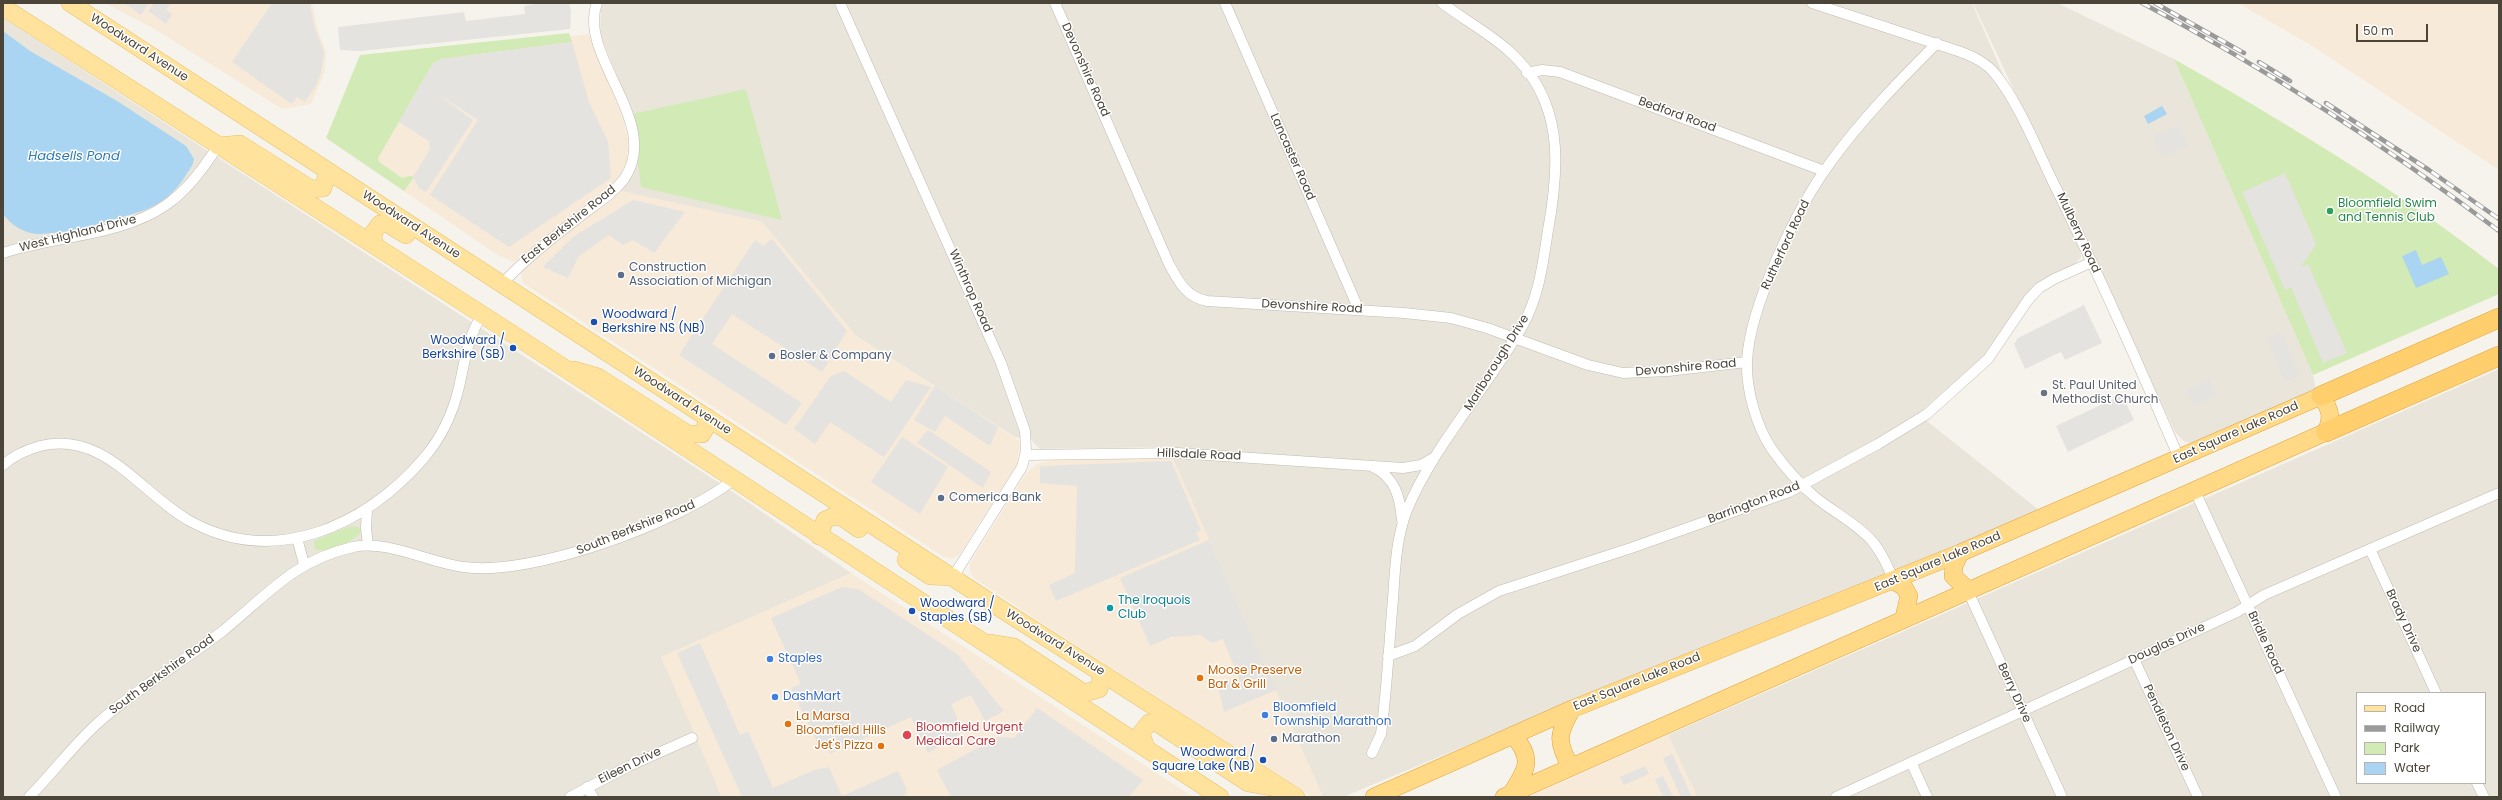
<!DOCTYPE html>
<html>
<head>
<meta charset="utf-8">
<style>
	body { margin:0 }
	#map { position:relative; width:2502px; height:800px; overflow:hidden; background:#f6f3ec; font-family:Poppins,sans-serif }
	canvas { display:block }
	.frame { position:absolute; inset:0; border:4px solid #4b4439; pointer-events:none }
	.legend { position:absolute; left:2356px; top:692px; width:130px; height:92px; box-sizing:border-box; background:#fff; border:1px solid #b7b4b0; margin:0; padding:5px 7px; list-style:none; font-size:12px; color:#4b4439 }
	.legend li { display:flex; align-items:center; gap:8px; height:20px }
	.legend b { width:20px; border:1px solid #b7b4b0 }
	.scale { position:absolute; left:2356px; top:24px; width:72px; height:18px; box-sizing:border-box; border:2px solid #4b4439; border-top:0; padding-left:5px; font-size:12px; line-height:14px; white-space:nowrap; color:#4b4439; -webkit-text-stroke:3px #fff; paint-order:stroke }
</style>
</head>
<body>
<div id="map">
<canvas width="2502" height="800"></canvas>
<div class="frame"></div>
<ul class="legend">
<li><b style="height:5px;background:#ffe39c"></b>Road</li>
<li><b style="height:5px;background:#9a9a9a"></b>Railway</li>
<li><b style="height:11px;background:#d2eab5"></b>Park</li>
<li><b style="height:11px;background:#a9d4f2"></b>Water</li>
</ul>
<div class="scale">50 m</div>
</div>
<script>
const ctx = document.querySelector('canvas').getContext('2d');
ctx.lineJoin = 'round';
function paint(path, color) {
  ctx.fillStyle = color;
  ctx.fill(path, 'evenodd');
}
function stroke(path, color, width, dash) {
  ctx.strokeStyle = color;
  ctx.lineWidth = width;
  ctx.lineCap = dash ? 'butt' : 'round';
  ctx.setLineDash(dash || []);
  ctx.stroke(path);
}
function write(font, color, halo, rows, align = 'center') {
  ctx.font = font + ' Poppins,sans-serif';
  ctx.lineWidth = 3;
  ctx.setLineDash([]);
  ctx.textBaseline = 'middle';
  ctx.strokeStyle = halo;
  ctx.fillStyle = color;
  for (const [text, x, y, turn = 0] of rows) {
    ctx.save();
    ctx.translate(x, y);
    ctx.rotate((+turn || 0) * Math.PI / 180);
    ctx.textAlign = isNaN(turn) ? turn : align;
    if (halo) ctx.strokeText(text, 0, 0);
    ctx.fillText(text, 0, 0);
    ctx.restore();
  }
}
const residential = new Path2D(`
	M601 3H1972L2080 250 2081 257 2073 266 2031 289 1985 355 1918 414 2039 510 1873 582 1563 705 1343 797H1323L1167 447 1040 449 1031 440 1015 437 856 336 762 222 620 191 631 177 637 161 632 114 600 34Z
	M1973 3H2057L2174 59 2313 375 2316 390 2195 443 2185 442 2175 432Z
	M3 18 730 490 851 573 662 657 722 797H3Z
	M2499 369V797H1697L1668 735ZM2357 693H2485V783H2357Z`);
const commercial = new Path2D(`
	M105 3H312L318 31 326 52 325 71 311 104 282 109 158 31Z
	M2238 3H2499V170L2314 47Z
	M589 34 623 118 628 140 627 161 614 185 514 262 496 254 363 163 438 51Z
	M620 191 762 222 856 336 1020 441 1017 464 959 555 952 559 944 557 523 283 521 274 524 267Z
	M1173 458 1323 797H1312L1031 616 974 578 970 572V563L1026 473 1039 463 1054 460Z
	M851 573 1193 797H722L661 657Z
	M1668 735 1697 797H1528Z`);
const green = new Path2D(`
	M569 33 572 42 442 59 433 63 378 158 379 162 402 178 410 176 414 177 404 191 326 138 360 55Z
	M2174 59C2286 123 2396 189 2499 269V294L2313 375Z
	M746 89 782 220 641 187 632 114Z
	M351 526 358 527 361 531C358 541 320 556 314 548V541L318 539Z`);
const parking = new Path2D(`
	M124 3H149L141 15Z
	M154 3H171L166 10 172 14 166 24 148 11Z
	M272 3H310L314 26 324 51 322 69 317 84 305 102 297 97 292 104 232 62Z
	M541 3H569L571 11 570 29 361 51 340 50 338 27 464 12 466 21 525 14 524 6Z
	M572 42 589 102 608 142 611 178 509 247 430 195 478 120 435 92 473 120 426 192 419 188 413 177 429 151 430 147 429 141 399 122 433 63 442 59Z
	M2179 125 2189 146 2163 157 2153 136Z
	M2285 173 2316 244 2301 267 2308 264 2347 353 2323 363 2291 287 2285 290 2242 192Z
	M633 200 685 212 654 253 633 240 623 245 609 235 579 256 568 278 543 267 573 237Z
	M772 239 847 331 822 372 732 314 712 344 802 403 786 425 679 355 755 240 763 246Z
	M2084 305 2102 343 2065 360 2061 352 2025 369 2014 344 2018 338Z
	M2282 333 2300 375 2288 381 2284 380 2267 338Z
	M844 371 891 402 906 380 931 387 884 457 830 422 815 444 794 429 831 376Z
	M2209 380 2219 395 2195 406 2186 390Z
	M935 386 998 427 990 446 945 416 935 432 914 420Z
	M2122 395 2134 420 2068 452 2056 426Z
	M928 430 991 472 983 488 917 443Z
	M902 437 948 467 920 514 871 482Z
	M1171 461 1201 530 1196 533 1200 540 1056 601 1049 585 1075 573 1077 486 1040 483V466Z
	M1209 540 1276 690 1224 712 1218 687 1239 678 1223 639 1212 643 1200 635 1171 637 1150 646 1120 578Z
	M842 587 858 589 957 654 1004 711 985 721 971 695 951 704 963 732 928 753 911 717 830 754 826 746 820 748 791 688 801 684 771 618Z
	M700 643 740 735 748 731 773 788 814 770 829 767 842 796 898 771 907 789 904 797H742L677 653Z
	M1037 708 1143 780 1129 797H951L937 770 998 737 1014 738Z
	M1672 754 1692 797H1681L1663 758Z
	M1645 766 1649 774 1624 785 1620 777Z
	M1663 776 1673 797H1663L1655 779Z`);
const water = new Path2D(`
	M3 31 30 51 117 101 186 146 194 159C193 166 189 170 186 175 162 213 136 211 99 224 81 230 58 233 39 234 25 234 11 225 3 214Z
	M2162 106 2167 114 2148 124 2144 116Z
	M2416 250 2422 265 2441 257 2449 274 2416 288 2402 256Z`);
const minor = new Path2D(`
	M840 3 1001 363 1025 431 1026 451 1022 467 953 577
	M1055 3 1169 264C1178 281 1186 297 1207 301L1404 313 1451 318 1487 328 1588 365 1623 373 1668 371 1747 362
	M1225 3 1359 310
	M1812 3 1958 51C1972 56 1986 62 1996 75 2018 102 2037 149 2053 182 2098 272 2139 365 2179 458
	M1527 73 1542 70 1560 72 1824 171
	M3 253C54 236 122 236 166 205 188 190 204 167 218 146
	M502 284C525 259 551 239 578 218 593 206 612 195 624 179 663 123 577 56 597 3
	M1026 455 1177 453 1403 468 1421 465 1435 457
	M3 465C13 456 26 450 40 446 103 430 140 492 188 520 273 568 365 527 424 458 441 438 453 413 459 387 465 361 467 338 482 315
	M1373 467C1395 477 1400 497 1402 520
	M2194 489 2336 797
	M367 510 366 528 368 545
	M297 538 304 564
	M2370 549 2436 693
	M1894 581C1888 567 1882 553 1872 541 1856 523 1833 512 1815 497 1799 484 1783 465 1771 448 1756 425 1746 389 1747 361 1750 305 1797 208 1830 163 1861 120 1899 81 1937 43
	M1967 589 2062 797
	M1388 656 1415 646 1458 614 1499 591 1631 548 1789 492 1878 444 1927 414 1988 359 2028 300 2039 288 2054 279 2092 262
	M2134 659 2198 797
	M1372 753 1381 734C1387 690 1389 644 1393 599 1395 570 1396 538 1407 510 1434 445 1488 387 1523 325 1539 296 1543 263 1548 230 1560 165 1564 100 1509 51 1489 33 1463 19 1442 3
	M1911 762 1927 797
	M2477 783 2484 797
	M587 787 593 797
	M29 797C53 773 74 744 99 722 137 688 183 662 224 630 268 594 295 560 353 547 386 539 430 563 464 567 532 577 680 522 733 480
	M570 797 629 766 692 738
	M1836 797 2237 612 2264 595 2499 493`);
const primary = new Path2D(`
	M70 3 1001 609 1296 797
	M3 7 517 337 1220 797
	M218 146 240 144 311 189 323 188 328 172
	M374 245 373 233 380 224H388L406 235
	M574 370 598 377 688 434H702L705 429 707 417
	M819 536 825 520 834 516 843 518 859 529
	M906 560 930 576 953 577
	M989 643 1014 647 1084 693 1099 689 1102 673
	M1146 748 1141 733 1149 723H1157L1248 783 1276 788`);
const trunk = new Path2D(`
	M1960 553 1954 566 1953 576 1967 589
	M1894 581 1904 587 1909 596 1904 617
	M1571 767C1556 742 1558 733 1572 709
	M1511 794C1527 769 1534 759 1513 735
	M1374 797 1572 709 1960 553 2321 396C2330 409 2333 416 2326 432L1504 797`);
const motorway = new Path2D(`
	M2321 396 2499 318
	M2326 432 2499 356`);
const rail = new Path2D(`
	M2142 3C2267 69 2386 146 2499 231
	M2155 3 2244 53
	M2259 62 2290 81
	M2326 103 2429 170 2499 219`);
const markers = [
	[2330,211,4,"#2e9e5b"],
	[621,275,4,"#5c6f8a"],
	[594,322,4,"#1a4fb4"],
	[513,348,4,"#1a4fb4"],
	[772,356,4,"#5c6f8a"],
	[2044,393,4,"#6b7280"],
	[941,498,4,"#5c6f8a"],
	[1110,608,4,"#0f9aa8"],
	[912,611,4,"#1a4fb4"],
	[770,659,4,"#3f7fe0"],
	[1200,678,4,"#e8710a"],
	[775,697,4,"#3f7fe0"],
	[1265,715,4,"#3f7fe0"],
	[788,724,4,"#e8710a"],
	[907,735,5,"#e0444e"],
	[1274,739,4,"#5c6f8a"],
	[881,746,4,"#e8710a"],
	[1263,760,4,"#1a4fb4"]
];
const streetNames = [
	["Woodward Avenue",139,48,33],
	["Devonshire Road",1085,70,66],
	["Bedford Road",1677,115,20],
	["Lancaster Road",1292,157,66],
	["Woodward Avenue",411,225,33],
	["East Berkshire Road",569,225,-39],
	["Mulberry Road",2078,233,65],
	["West Highland Drive",78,234,-14],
	["Rutherford Road",1786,245,-65],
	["Winthrop Road",970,291,66],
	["Devonshire Road",1312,307,3],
	["Marlborough Drive",1497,363,-58],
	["Devonshire Road",1686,368,-5],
	["Woodward Avenue",682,401,33],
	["East Square Lake Road",2236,433,-24],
	["Hillsdale Road",1199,455,2],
	["Barrington Road",1754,503,-21],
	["South Berkshire Road",636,528,-22],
	["East Square Lake Road",1938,562,-23],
	["Brady Drive",2403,621,65],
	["Woodward Avenue",1055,643,32],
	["Bridle Road",2265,643,65],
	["Douglas Drive",2167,644,-25],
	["South Berkshire Road",162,675,-36],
	["East Square Lake Road",1637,682,-22],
	["Berry Drive",2014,693,65],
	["Pendleton Drive",2166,728,65],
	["Eileen Drive",630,766,-26]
];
const leisureNames = [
	["Bloomfield Swim",2338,204],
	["and Tennis Club",2338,218]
];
const serviceNames = [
	["Construction",629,268],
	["Association of Michigan",629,282],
	["Bosler & Company",780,356],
	["Comerica Bank",949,498],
	["Marathon",1282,739]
];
const transitNames = [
	["Woodward /",602,315],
	["Berkshire NS (NB)",602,329],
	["Woodward /",505,341,"right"],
	["Berkshire (SB)",505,355,"right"],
	["Woodward /",920,604],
	["Staples (SB)",920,618],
	["Woodward /",1255,753,"right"],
	["Square Lake (NB)",1255,767,"right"]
];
const worshipNames = [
	["St. Paul United",2052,386],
	["Methodist Church",2052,400]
];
const cultureNames = [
	["The Iroquois",1118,601],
	["Club",1118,615]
];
const shopNames = [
	["Staples",778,659],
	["DashMart",783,697],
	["Bloomfield",1273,708],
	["Township Marathon",1273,722]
];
const foodNames = [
	["Moose Preserve",1208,671],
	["Bar & Grill",1208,685],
	["La Marsa",796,717],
	["Bloomfield Hills",796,731],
	["Jet's Pizza",873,746,"right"]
];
const healthNames = [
	["Bloomfield Urgent",916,728],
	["Medical Care",916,742]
];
const waterNames = [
	["Hadsells Pond",74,157]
];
paint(residential, '#eae5da');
paint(commercial, '#f7ead8');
paint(green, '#d2eab5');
paint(parking, '#e5e3e0');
paint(water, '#a9d4f2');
stroke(minor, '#c2bbae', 11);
stroke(primary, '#e6c16a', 18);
stroke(trunk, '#e0a43c', 18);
stroke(motorway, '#e0a43c', 20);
stroke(minor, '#fff', 10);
stroke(primary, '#ffe39c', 17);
stroke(trunk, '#ffd985', 17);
stroke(motorway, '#ffcf6e', 19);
stroke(rail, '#9a9a9a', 4.5);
stroke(rail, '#fff', 3, [9]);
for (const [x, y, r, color] of markers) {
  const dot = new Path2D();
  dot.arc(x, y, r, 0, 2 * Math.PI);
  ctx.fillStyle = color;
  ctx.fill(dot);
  stroke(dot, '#fff', 1.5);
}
write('12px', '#4b4439', '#fff', streetNames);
write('12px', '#27864d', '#fff', leisureNames, 'left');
write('12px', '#4e5e75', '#fff', serviceNames, 'left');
write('12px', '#164399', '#fff', transitNames, 'left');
write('12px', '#5b616d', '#fff', worshipNames, 'left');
write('12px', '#0d838f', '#fff', cultureNames, 'left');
write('12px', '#366cbe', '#fff', shopNames, 'left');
write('12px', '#c56008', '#fff', foodNames, 'left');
write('12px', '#be3a42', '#fff', healthNames, 'left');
write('italic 13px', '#2e7ab2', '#fff', waterNames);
</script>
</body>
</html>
